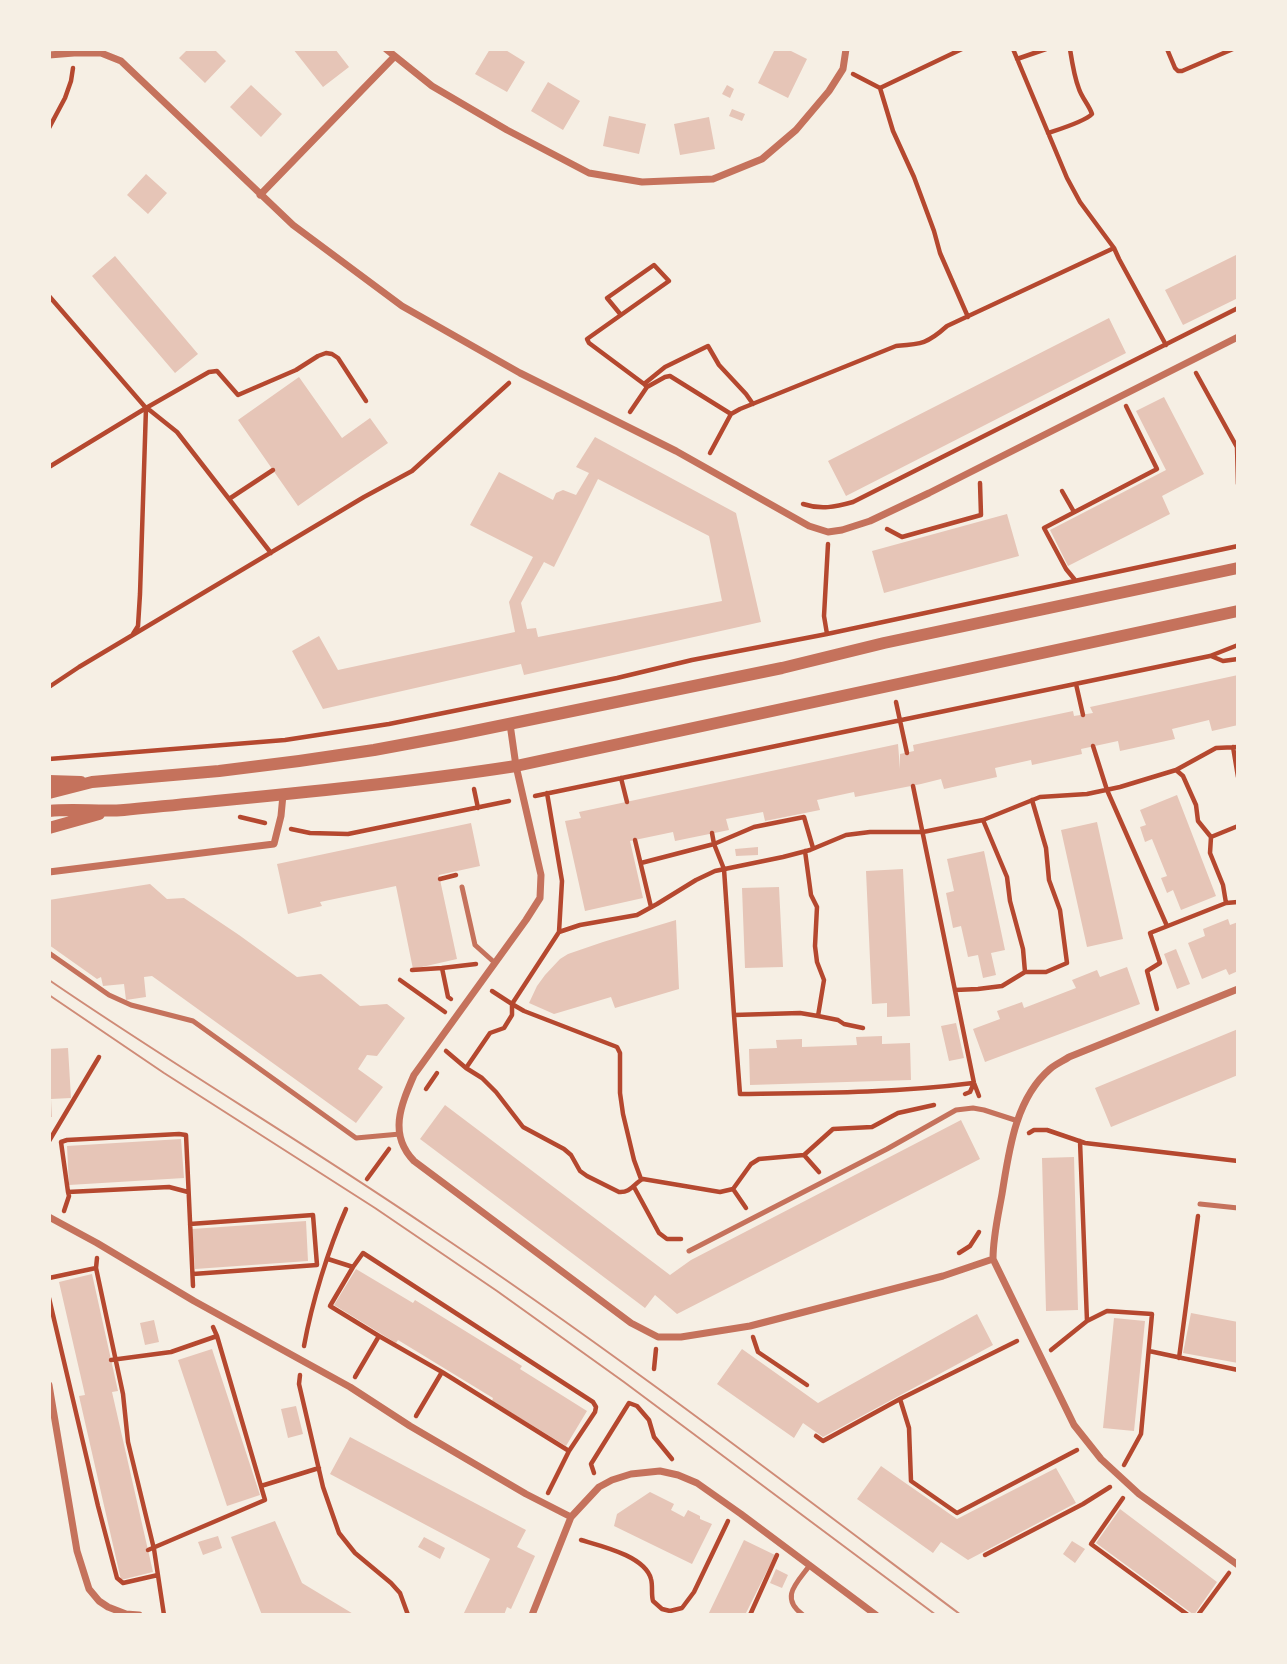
<!DOCTYPE html>
<html>
<head>
<meta charset="utf-8">
<style>
	body { margin:0 }
	#map { position:relative; width:1287px; height:1664px; overflow:hidden; background:#f6efe4; font-family:"DejaVu Sans",sans-serif }
	canvas { display:block }
	.frame { position:absolute; inset:0; border:51px solid #f6efe4; pointer-events:none }
</style>
</head>
<body>
<div id="map">
<canvas width="1287" height="1664"></canvas>
<div class="frame"></div>
</div>
<script>
const ctx = document.querySelector('canvas').getContext('2d');
ctx.lineJoin = 'round';
function paint(path, color) {
  ctx.fillStyle = color;
  ctx.fill(path, 'evenodd');
}
function stroke(path, color, width, dash) {
  ctx.strokeStyle = color;
  ctx.lineWidth = width;
  ctx.lineCap = dash ? 'butt' : 'round';
  ctx.setLineDash(dash || []);
  ctx.stroke(path);
}
const building = new Path2D(`
	M188 49H214L226 61 205 83 179 58Z
	M293 49H335L349 67 323 87Z
	M490 49H504L525 62 507 92 475 74Z
	M775 49H787L807 59 788 98 758 83Z
	M548 82 580 101 563 130 531 111Z
	M251 85 282 114 261 137 230 107Z
	M727 85 734 89 730 98 722 94Z
	M732 109 745 114 742 121 729 116Z
	M609 116 646 124 639 154 603 146Z
	M709 117 715 149 680 155 674 124Z
	M146 174 167 193 148 214 127 195Z
	M1238 254V298L1183 325 1165 290Z
	M115 256 198 354 175 373 92 276Z
	M1109 318 1126 353 846 496 828 461Z
	M299 377 342 438 370 418 388 443 298 506 238 420Z
	M1164 397 1204 474 1162 496 1170 514 1068 566 1050 530 1166 470 1136 411Z
	M595 437 736 513 761 622 524 675 521 664 323 709 292 651 319 636 338 670 515 632 509 602 533 557 470 525 499 472 553 500 556 493 563 490 576 495 589 473 576 467ZM598 479 709 536 722 601 538 637 536 628 527 629 521 603 544 562 554 567Z
	M1007 514 1019 556 884 593 872 551Z
	M1238 675V725L1212 731 1209 720 1172 729 1175 739 1120 751 1118 741 1081 749 1082 754 1032 765 1031 760 995 768 997 777 944 789 941 779 921 784 855 797 854 792 817 800 820 810 765 821 763 812 726 819 729 830 675 841 673 832 630 841 643 898 585 911 565 821 581 818 579 812 898 744 900 769V754L914 751 913 745 1073 711 1074 716 1093 713 1090 707Z
	M1177 795 1216 896 1181 910 1173 890 1167 893 1161 878 1167 876 1152 839 1145 842 1140 827 1146 825 1140 810Z
	M1097 822 1123 939 1087 947 1061 830Z
	M471 823 480 866 439 875 457 959 413 969 396 886 320 902 322 906 288 914 277 864Z
	M758 847V855L736 856 735 849Z
	M984 851 1005 950 991 953 996 975 983 978 978 955 968 957 961 926 953 928 946 893 954 891 947 859Z
	M903 869 910 1016 887 1017V1003L872 1004 866 871Z
	M150 884 167 899 184 898 239 935 297 977 321 974 360 1006 387 1004 405 1018 377 1056 367 1055 358 1069 383 1087 356 1123 152 976 144 977 146 997 126 1000 124 984 103 986 101 977 97 979 49 945V900Z
	M779 887 783 967 745 968 742 888Z
	M1228 919 1230 925 1238 922V971L1229 975 1226 969 1202 979 1188 943 1205 936 1203 929Z
	M676 920 679 989 615 1008 611 997 554 1014 529 1003 537 986 545 975 560 959 568 954 603 942Z
	M1176 949 1190 984 1177 989 1164 954Z
	M1127 967 1140 1004 985 1062 973 1029 1000 1019 997 1011 1022 1002 1024 1008 1076 988 1072 980 1097 970 1100 977Z
	M956 1023 964 1058 949 1061 941 1026Z
	M1238 1029V1075L1111 1127 1095 1088Z
	M882 1036V1044L910 1043 911 1080 750 1085 749 1049 777 1048 776 1040 802 1039V1047L857 1045 856 1037Z
	M68 1048 71 1098 51 1099 52 1117H49V1049Z
	M445 1105 670 1275 691 1260 961 1120 980 1159 677 1314 655 1295 645 1308 420 1139Z
	M181 1139 184 1178 69 1185 67 1146Z
	M1074 1157 1078 1310 1046 1311 1042 1158Z
	M306 1221 308 1261 195 1269 192 1229Z
	M356 1269 413 1303 415 1300 522 1366 520 1369 587 1411 566 1446 492 1401 493 1398 398 1340 396 1343 334 1305Z
	M92 1274 118 1391 112 1392 153 1572 121 1580 79 1396 85 1395 59 1282Z
	M1191 1313 1238 1322V1363L1183 1353Z
	M977 1314 993 1345 823 1437 803 1423 794 1438 717 1384 742 1349 818 1403Z
	M1114 1318 1145 1321 1134 1431 1103 1428Z
	M154 1320 159 1342 145 1345 140 1323Z
	M212 1349 260 1495 227 1506 178 1360Z
	M296 1406 303 1434 288 1438 281 1409Z
	M350 1437 526 1530 517 1547 535 1556 511 1609 507 1607 504 1615H463L490 1559 330 1474Z
	M881 1466 957 1519 1056 1468 1076 1503 968 1560 941 1542 933 1553 857 1499Z
	M650 1492 674 1504 671 1510 684 1517 688 1510 700 1516V1519L712 1524 692 1564 614 1526 617 1514Z
	M1120 1509 1217 1582 1194 1615 1096 1543Z
	M275 1521 302 1583 355 1615H262L231 1537Z
	M218 1536 222 1548 203 1555 198 1542Z
	M424 1537 445 1548 440 1559 418 1547Z
	M744 1540 775 1555 745 1615H708Z
	M1072 1541 1085 1549 1075 1563 1063 1554Z
	M776 1569 788 1575 782 1588 770 1583Z`);
const path = new Path2D(`
	M962 49 880 88 893 131 914 177 934 231 940 253 968 317
	M1013 49 1067 178 1080 202 1114 248 1119 259 1166 345
	M1167 49 1175 68 1178 71H1182L1233 49
	M1017 59 1046 49
	M853 74 880 88
	M49 128 65 98 71 81 73 68
	M1048 133C1060 129 1084 122 1092 114 1089 105 1082 98 1079 89 1074 76 1072 62 1070 49
	M49 296 146 408 140 594 138 626 133 634
	M621 315 607 298 654 265 669 281 587 339 589 343 644 384
	M1196 373 1238 449
	M647 387 665 377 670 376 731 414
	M147 408 177 432 271 553
	M630 412 647 387 644 384 665 367 708 346 719 365 746 394 753 404
	M1237 447 1238 484
	M710 453 731 414 740 409 896 346C921 344 927 344 947 326L1114 248
	M49 467 146 408 209 372 217 371 238 395 296 370 318 356 326 353 332 354 338 358 366 401
	M1062 491 1074 512
	M229 499 273 470
	M803 504C821 510 835 507 853 502L1238 308
	M887 529 902 537 981 515 980 483
	M1075 580 1066 569 1044 528 1157 469 1126 406
	M827 634 824 616 828 544
	M1211 656 1223 661 1238 659
	M1076 684 1083 715
	M49 687 79 667 364 497 412 471 509 383
	M896 702 907 753
	M1093 746 1107 790 1167 926
	M1233 747 1238 777
	M49 759 285 740 389 724 617 678 692 660 827 634 1238 546
	M1176 770 1183 776 1196 805 1198 821 1211 837 1210 853 1223 885 1226 903 1238 902
	M621 778 627 802
	M913 786 974 1083 979 1096
	M474 789 478 808
	M547 793 562 881 559 932
	M535 796 1210 656 1238 645
	M240 817 265 823
	M983 820 1007 877 1010 901 1023 949 1025 972H1046L1067 963 1060 910 1049 880 1046 848 1032 800
	M291 829 310 833 348 834 509 801
	M712 833 714 844 724 869 734 1015 800 1013 818 1016
	M1211 837 1238 826
	M635 840 651 907
	M805 851 811 895 817 907 815 946 817 962 824 980 818 1016 838 1020 844 1024 863 1028
	M641 863 714 844 754 827 804 817 813 848
	M440 879 456 875
	M442 968 476 964
	M412 970 442 968 448 997 451 999
	M400 980 445 1012
	M955 990 978 989 1002 986 1025 972
	M492 991 512 1004 559 932 580 925 637 915 657 904 696 880 715 871 783 857 810 850 846 835 870 832H923L983 820 1040 797 1087 794 1120 787 1176 770 1216 748 1238 747
	M1157 1009 1147 971 1160 963 1150 933 1226 903
	M734 1015 740 1094C818 1093 896 1093 973 1083
	M446 1051 466 1068 482 1078 496 1092 523 1127 564 1149 571 1155 580 1171 587 1176 619 1192C631 1193 634 1183 643 1179L720 1192 733 1189 751 1164 759 1159 804 1155 833 1129 872 1127 898 1113 934 1105
	M466 1068 490 1033 504 1028 512 1015V1004L524 1011 617 1047 620 1053V1093L623 1114 634 1160 641 1179
	M426 1089 437 1073
	M965 1094 970 1092 974 1083
	M1029 1133 1034 1130H1047L1085 1143 1238 1161
	M49 1141 99 1057
	M804 1155 819 1172
	M367 1179 389 1149
	M634 1187 659 1233 667 1239H681
	M733 1189 746 1208
	M188 1192 169 1187 68 1192 61 1142 67 1140 179 1134 186 1135 193 1286
	M64 1211 69 1196 68 1192
	M190 1224 313 1215 317 1265 193 1274
	M959 1253 970 1246 979 1232
	M97 1258 96 1268 123 1394 128 1442 154 1549 164 1615
	M328 1259 353 1267
	M49 1278 96 1268
	M49 1298 98 1506 117 1578 123 1583 158 1575
	M1087 1321 1107 1311 1152 1314 1141 1434 1124 1465
	M753 1337 758 1352 807 1385
	M304 1346C312 1302 328 1250 346 1209
	M1051 1350 1087 1321 1080 1141
	M1149 1351 1238 1370
	M1179 1358 1198 1216
	M111 1360 171 1352 217 1336
	M654 1369 656 1349
	M300 1375 299 1384 323 1487 339 1533 355 1553 391 1583 400 1593 408 1615
	M355 1377 379 1336 330 1306 353 1267 363 1253 593 1402 596 1407 595 1412 569 1451 442 1372 379 1336
	M900 1399 909 1428 911 1481 957 1513 1077 1450
	M416 1416 442 1372
	M816 1436 823 1441 900 1399 1017 1341
	M594 1473 591 1464 629 1403 637 1406 649 1420 654 1437 672 1459
	M261 1486 319 1468
	M548 1493 569 1451
	M1123 1498 1091 1544 1188 1615
	M581 1540C601 1546 645 1556 651 1579 653 1586 651 1594 653 1601L662 1609 670 1611 682 1608 694 1592 728 1521
	M148 1550 265 1500 217 1336 213 1327
	M985 1555 1083 1504 1110 1487
	M750 1615 777 1555
	M1198 1615 1229 1573`);
const service = new Path2D(`
	M462 887 475 945 495 963
	M49 953 109 995 131 1005 193 1021 356 1138 400 1134
	M1200 1204 1238 1208
	M689 1251 887 1149 956 1110 973 1108 984 1110 1018 1121
	M803 1615C779 1597 797 1583 810 1565`);
const minor = new Path2D(`
	M386 49 432 86 507 130 589 173 642 182 713 179 762 159 796 130 829 91 843 69 846 49
	M49 55 74 53H101L121 61 293 225 402 306 520 373 676 451 809 526 828 532 842 530 870 521 929 493 1238 337
	M260 195 394 57
	M510 724 516 766 541 875 540 898 526 920 414 1075C401 1105 388 1134 414 1161L631 1323 658 1337H681L750 1326 943 1276 993 1259
	M49 872 274 844 281 816 283 795
	M1238 989 1069 1057C1063 1061 1056 1064 1050 1069 1015 1099 1009 1151 1002 1194 998 1216 993 1237 993 1259L1074 1425 1101 1459 1139 1494 1238 1565
	M49 1217 97 1243 194 1301 350 1387 410 1426 526 1494 571 1517
	M49 1385 77 1551 89 1589 99 1601 108 1607 126 1614 139 1615
	M532 1615 571 1517 599 1487 612 1480 631 1474 660 1471 678 1475 697 1483 741 1514 876 1615`);
const tertiary = new Path2D(`
	M49 781 81 782
	M49 793 92 782 219 771 299 761 374 750 455 735 782 668 884 643 1238 568
	M49 811C74 808 99 812 124 810 255 797 386 786 516 766L1238 611
	M49 828 99 814`);
const tram = new Path2D(`
	M49 980C173 1065 303 1142 428 1227 611 1349 785 1483 961 1615
	M49 995 164 1073 375 1208 497 1291 624 1382 936 1615`);
paint(building, '#e6c5b7');
stroke(path, '#b5482f', 4.5);
stroke(service, '#c5725c', 5);
stroke(minor, '#c5725c', 7);
stroke(tertiary, '#c5725c', 12);
stroke(tram, '#cf8b77', 2);
</script>
</body>
</html>
